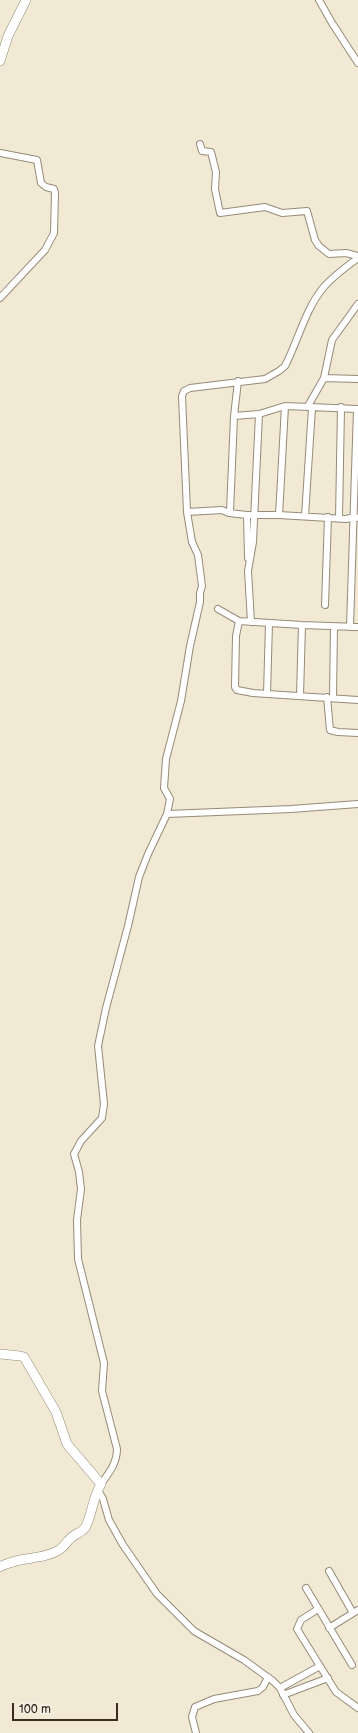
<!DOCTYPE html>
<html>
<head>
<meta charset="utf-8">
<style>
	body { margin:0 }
	#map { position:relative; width:358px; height:1733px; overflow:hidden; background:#f1e9d3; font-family:"Balsamiq Sans",sans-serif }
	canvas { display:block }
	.scale { position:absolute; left:12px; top:1703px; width:106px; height:18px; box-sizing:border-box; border:2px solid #3b2a1e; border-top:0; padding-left:5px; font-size:12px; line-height:14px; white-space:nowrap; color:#3b2a1e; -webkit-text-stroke:3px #f7f3e8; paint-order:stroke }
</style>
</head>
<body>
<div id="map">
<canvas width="358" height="1733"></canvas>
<div class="scale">100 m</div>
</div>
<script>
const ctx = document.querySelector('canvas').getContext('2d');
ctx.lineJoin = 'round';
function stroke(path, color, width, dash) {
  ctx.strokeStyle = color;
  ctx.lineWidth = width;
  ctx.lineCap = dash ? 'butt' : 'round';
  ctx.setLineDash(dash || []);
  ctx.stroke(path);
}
const street = new Path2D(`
	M319 0 332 23 358 63
	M200 144 202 151 211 152 216 172 215 189 220 213 265 207 282 213 307 211 315 240 319 246 329 254 346 253 358 256
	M0 153 37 160 41 183 46 187 54 189 55 193 54 233 45 250 0 298
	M324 378 358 379
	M238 381 234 416 259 414 285 406 358 409
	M308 406 324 378 332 340 358 304
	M187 512 222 510 229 513 247 515H279L346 519 355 517 358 518
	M230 512 234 416
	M247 515 248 558
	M279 515 285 406
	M305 516 312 408
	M339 518 341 407
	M325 605 328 517
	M218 609 239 621 302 625 358 627
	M239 621 236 636 235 687 237 690 253 693 358 700
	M251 622 248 571 253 542 259 414
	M350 627 357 409
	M267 694 269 623
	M300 696 302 625
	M327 697 330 730 338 732 358 733
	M333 697 334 627
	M167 814 170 799 164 788 166 759 181 701 190 646 200 602V593L202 586 198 555 192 542 187 512 182 396 184 391 190 388 265 379 279 371 285 366C298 341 305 310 323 288 333 276 346 267 358 258
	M101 1484C109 1473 117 1463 117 1449L102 1391 104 1363 78 1259 77 1220 81 1189 79 1172 74 1154 81 1141 102 1118 104 1104 98 1046 106 1008 128 926 139 877 148 854 167 814 291 809 358 804
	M98 1490 103 1499 109 1520 123 1545 157 1594 194 1631 244 1660 273 1681 280 1688 294 1715 309 1733
	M329 1571 353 1613
	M306 1588 352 1665
	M318 1609 301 1620 297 1629 336 1692 358 1708
	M329 1628 358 1610
	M280 1688 320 1666
	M283 1695 328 1678
	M196 1733 192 1717 195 1707 214 1699 258 1691 263 1687 268 1677`);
const secondary = new Path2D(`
	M0 61 8 36 26 0
	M0 1354 20 1356 24 1357 56 1412 67 1444 101 1484C92 1499 92 1516 85 1528 81 1533 74 1534 70 1539 66 1542 64 1547 59 1550 41 1561 18 1556 0 1567`);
stroke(street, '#968a78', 8);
stroke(secondary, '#968a78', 10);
stroke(street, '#fff', 6);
stroke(secondary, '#fff', 9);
</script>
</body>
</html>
